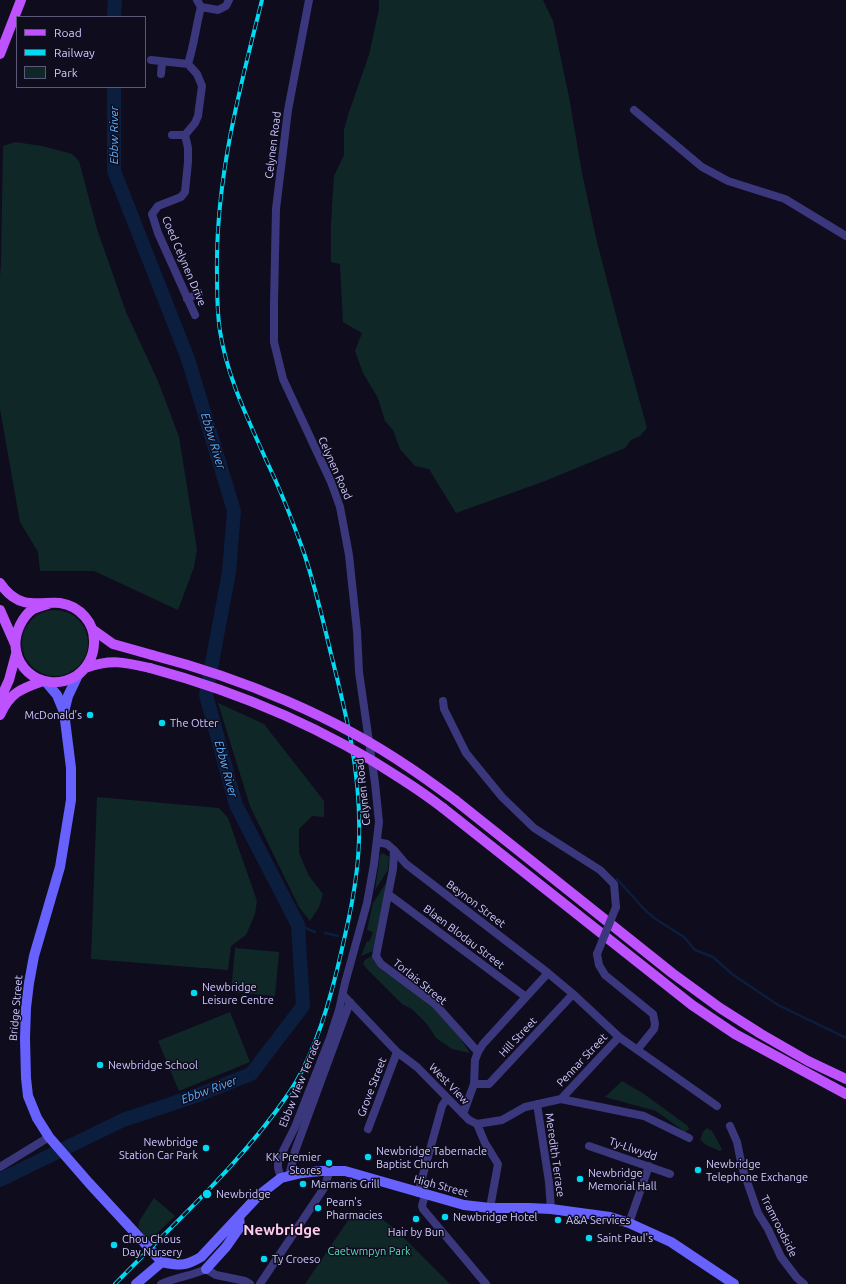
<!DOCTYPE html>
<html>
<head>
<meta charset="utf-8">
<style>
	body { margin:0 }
	#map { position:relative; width:846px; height:1284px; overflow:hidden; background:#0f0c1e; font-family:Ubuntu,sans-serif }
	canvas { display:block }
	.legend { position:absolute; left:16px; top:16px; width:130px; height:72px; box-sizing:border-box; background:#0f0c1e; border:1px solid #5c5878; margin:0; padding:5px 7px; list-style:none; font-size:12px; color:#d0caff }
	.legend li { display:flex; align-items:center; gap:8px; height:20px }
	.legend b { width:20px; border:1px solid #5c5878 }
</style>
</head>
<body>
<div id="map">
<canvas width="846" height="1284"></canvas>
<ul class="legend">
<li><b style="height:5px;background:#be52fe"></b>Road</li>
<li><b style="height:5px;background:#02d9f2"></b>Railway</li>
<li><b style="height:11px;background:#0f2827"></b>Park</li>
</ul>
</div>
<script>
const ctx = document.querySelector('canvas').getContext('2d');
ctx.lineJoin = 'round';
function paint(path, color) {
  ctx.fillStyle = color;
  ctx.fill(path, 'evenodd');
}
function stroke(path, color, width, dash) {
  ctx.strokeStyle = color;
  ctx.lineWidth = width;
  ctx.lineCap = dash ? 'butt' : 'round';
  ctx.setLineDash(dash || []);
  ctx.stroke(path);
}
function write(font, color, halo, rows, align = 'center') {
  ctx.font = font + ' Ubuntu,sans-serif';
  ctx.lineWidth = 3;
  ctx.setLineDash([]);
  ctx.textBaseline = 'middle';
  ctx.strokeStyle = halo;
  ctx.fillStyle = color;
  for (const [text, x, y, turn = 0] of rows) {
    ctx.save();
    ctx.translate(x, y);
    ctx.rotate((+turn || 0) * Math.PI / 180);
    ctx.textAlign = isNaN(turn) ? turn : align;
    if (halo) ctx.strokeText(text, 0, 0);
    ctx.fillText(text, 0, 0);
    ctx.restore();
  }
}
const green = new Path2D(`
	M379 0H543L553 21 569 97 582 173 597 242 617 319 647 428 640 436 631 440 625 448 545 481 456 513 429 469 415 466 400 449 393 430 385 421 378 398 363 373 355 351 362 333 343 322 340 264 331 262V223L334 176 344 155V130L348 115 369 55 379 9Z
	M15 142 42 146 72 154 79 161 97 229 126 312 158 381 179 437 197 549 194 567 178 610 94 571H40L38 552 20 522 0 409V277L1 262 3 146Z
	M22 643a33 33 0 1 1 66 0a33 33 0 1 1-66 0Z
	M218 703 264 724 324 801V817L312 816 299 829V853L309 876 323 894 319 907 310 921 299 907 250 806Z
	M97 797 219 808 228 818 257 901 255 914 246 935 231 946 228 970 91 959Z
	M383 853 389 857 388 870 375 890 380 855Z
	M388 880 373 951 361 956 367 941 369 942 373 932 367 930 373 903Z
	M235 948 279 952 275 996 231 992Z
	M373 955 378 967 432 1006 459 1036 470 1053 452 1049 436 1038 427 1024 412 1009 402 1004 366 968 363 963 365 960Z
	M230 1012 250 1062 179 1091 158 1041Z
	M622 1081 644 1094 688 1126 689 1129 685 1132 656 1111 605 1097Z
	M707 1128 712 1131 722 1149 720 1151 708 1146 700 1140 703 1132Z
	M154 1198 175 1216 149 1241 138 1227 140 1220Z
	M355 1215 377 1218 383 1220 394 1228 450 1284H305L351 1216Z`);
const stream = new Path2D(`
	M617 879 644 909 654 918 684 937 695 950 713 957 732 974 778 1005 846 1038
	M298 925 315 932
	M325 933 338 936`);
const river = new Path2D(`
	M114 17 115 0
	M0 1180 123 1120 198 1095 251 1074 303 1006 298 925 236 805 206 695 229 572 234 511 188 359 114 171V87`);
const street = new Path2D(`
	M197 0 201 7 218 10 226 6 229 0
	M151 60 188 64
	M161 74 162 62
	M634 110 702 167 728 181 785 199 846 236
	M172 135H185
	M187 299 199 293
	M195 315 158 233 152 214 158 206 181 197 185 192 188 162V148L185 135 195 123 198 116 202 86 197 74 188 64C194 45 196 26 201 7
	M443 701 444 709 466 753 502 797 534 828 600 870 614 884 616 907
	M377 842 387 844 394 850 393 869 376 956 381 964 435 1004 478 1052 475 1060 474 1084 463 1114
	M394 850 406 864 548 973 573 994 619 1037 717 1106
	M388 894 526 997
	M597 954 599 965 605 975 653 1014 655 1024 654 1029 637 1050
	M343 995 397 1052 417 1067 469 1120 477 1124 485 1143 498 1164 490 1208
	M478 1052 483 1044 548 973
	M474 1084H489L573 994
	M561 1099 619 1037
	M537 1104 549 1182 551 1209
	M477 1124 502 1120 525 1107 561 1099 644 1116 689 1138
	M730 1126 737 1142 742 1167 758 1213 768 1229 781 1257 797 1278 804 1284
	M368 1129 397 1052
	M589 1146 670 1174
	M0 1167 49 1137
	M289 1176 295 1151 350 1002
	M281 1178 278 1168V1161L295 1127 330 1038 339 1010 345 983 367 903 374 864 379 822 375 783 359 672 357 631 349 555 340 507 331 482 283 379 274 342V303L276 209 288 110 309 0
	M418 1193 442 1106 447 1098
	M425 1195 422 1206 423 1209 486 1284
	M629 1223 649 1166
	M161 1284C176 1277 192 1276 206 1269L216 1275 245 1281 250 1284
	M260 1284 324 1188 330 1170`);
const secondary = new Path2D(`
	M46 682 57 695 64 712 71 768V800L60 867 34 956 29 983 26 1008 25 1038 26 1078 28 1096 37 1118 49 1137 89 1183 162 1262
	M64 712 68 696 78 675
	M162 1262C180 1266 186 1266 201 1257L258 1196 281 1178 302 1173 321 1171H345L464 1205 490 1208H529L551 1209 610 1217 629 1223 671 1242 734 1284
	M206 1269 226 1247 240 1227 239 1217
	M136 1284 162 1262`);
const primary = new Path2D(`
	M0 54 21 0
	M0 583C6 592 13 599 24 602 36 605 48 602 60 603 80 606 95 623 94 643 94 656 87 669 76 676 41 697 2 662 20 625 23 619 27 613 33 609 38 607 43 605 48 604
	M0 610 15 644
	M92 629 113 644 152 655
	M85 668C111 659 124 662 150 668
	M0 700 9 680 16 654
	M0 715C10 693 20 689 43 681
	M455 800 672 973 720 1008 761 1034 808 1061 846 1079
	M443 808 692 1005 735 1034 846 1094`);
const rail = new Path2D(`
	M115 1284C175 1222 240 1165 289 1093 313 1058 327 1011 337 970 347 927 358 884 359 839 361 774 347 717 331 654 323 620 315 586 304 553 293 522 281 491 267 462 248 419 227 377 220 331 217 312 217 293 217 275 215 182 239 90 262 0`);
const streetBridge = new Path2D(`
	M597 954 616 907`);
const primaryBridge = new Path2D(`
	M152 655C241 678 334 716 410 768 425 778 440 789 455 800
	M150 668C239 692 326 729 403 780 417 789 430 798 443 808`);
const markers = [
	[90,715,4,"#02d9f2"],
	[162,723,4,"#02d9f2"],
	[194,993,4,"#02d9f2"],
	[100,1065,4,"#02d9f2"],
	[206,1148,4,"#02d9f2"],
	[368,1157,4,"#02d9f2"],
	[329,1163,4,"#02d9f2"],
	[698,1170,4,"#02d9f2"],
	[580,1179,4,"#02d9f2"],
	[303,1184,4,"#02d9f2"],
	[207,1194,5,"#02d9f2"],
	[318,1208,4,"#02d9f2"],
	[445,1217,4,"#02d9f2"],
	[416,1219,4,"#02d9f2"],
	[558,1220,4,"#02d9f2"],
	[589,1238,4,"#02d9f2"],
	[114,1245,4,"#02d9f2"],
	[264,1259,4,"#02d9f2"]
];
const streetNames = [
	["Celynen Road",273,145,-83],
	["Coed Celynen Drive",184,261,67],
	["Celynen Road",335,468,66],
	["Celynen Road",363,792,-96],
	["Beynon Street",476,904,37],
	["Blaen Blodau Street",464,937,37],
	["Torlais Street",420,982,39],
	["Bridge Street",16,1008,-85],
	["Hill Street",518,1037,-47],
	["Pennar Street",582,1060,-47],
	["Ebbw View Terrace",300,1083,-68],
	["West View",449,1084,46],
	["Grove Street",372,1087,-69],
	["Ty-Llwydd",633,1149,19],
	["Meredith Terrace",555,1155,82],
	["High Street",441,1186,15],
	["Tramroadside",779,1226,63]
];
const poiNames = [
	["McDonald's",82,715,"right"],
	["The Otter",170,723],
	["Newbridge",202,987],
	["Leisure Centre",202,1000],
	["Newbridge School",108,1065],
	["Newbridge",198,1142,"right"],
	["Station Car Park",198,1155,"right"],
	["Newbridge Tabernacle",376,1151],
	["Baptist Church",376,1164],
	["KK Premier",321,1157,"right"],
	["Stores",321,1170,"right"],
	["Newbridge",706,1164],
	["Telephone Exchange",706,1177],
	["Newbridge",588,1173],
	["Memorial Hall",588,1186],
	["Marmaris Grill",311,1184],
	["Newbridge",216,1194],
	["Pearn's",326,1202],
	["Pharmacies",326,1215],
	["Newbridge Hotel",453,1217],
	["A&A Services",566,1220],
	["Hair by Bun",416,1232,"center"],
	["Saint Paul's",597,1238],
	["Chou Chous",122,1239],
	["Day Nursery",122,1252],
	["Ty Croeso",272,1259]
];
const parkNames = [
	["Caetwmpyn Park",369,1251]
];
const waterNames = [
	["Ebbw River",114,135,-90],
	["Ebbw River",213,441,73],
	["Ebbw River",226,769,75],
	["Ebbw River",209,1090,-20]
];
const districtNames = [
	["Newbridge",282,1230]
];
paint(green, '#0f2827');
stroke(stream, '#0b1e3e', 2.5);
stroke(river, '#0b1e3e', 14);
stroke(street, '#3a377d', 8);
stroke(secondary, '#6762fe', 10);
stroke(primary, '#be52fe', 10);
stroke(rail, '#02d9f2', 4);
stroke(rail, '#0f0c1e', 2.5, [8]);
stroke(streetBridge, '#3a377d', 8);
stroke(primaryBridge, '#be52fe', 10);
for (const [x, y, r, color] of markers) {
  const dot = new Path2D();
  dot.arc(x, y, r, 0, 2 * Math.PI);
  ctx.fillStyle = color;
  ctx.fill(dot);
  stroke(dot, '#0f0c1e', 1.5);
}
write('11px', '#d0caff', '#0f0c1e', streetNames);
write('11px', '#d0caff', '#0f0c1e', poiNames, 'left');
write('11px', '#57ddbc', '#0f0c1e', parkNames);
write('italic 12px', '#59b1fe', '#0f0c1e', waterNames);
write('bold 15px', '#ffccec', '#0f0c1e', districtNames);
</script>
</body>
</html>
